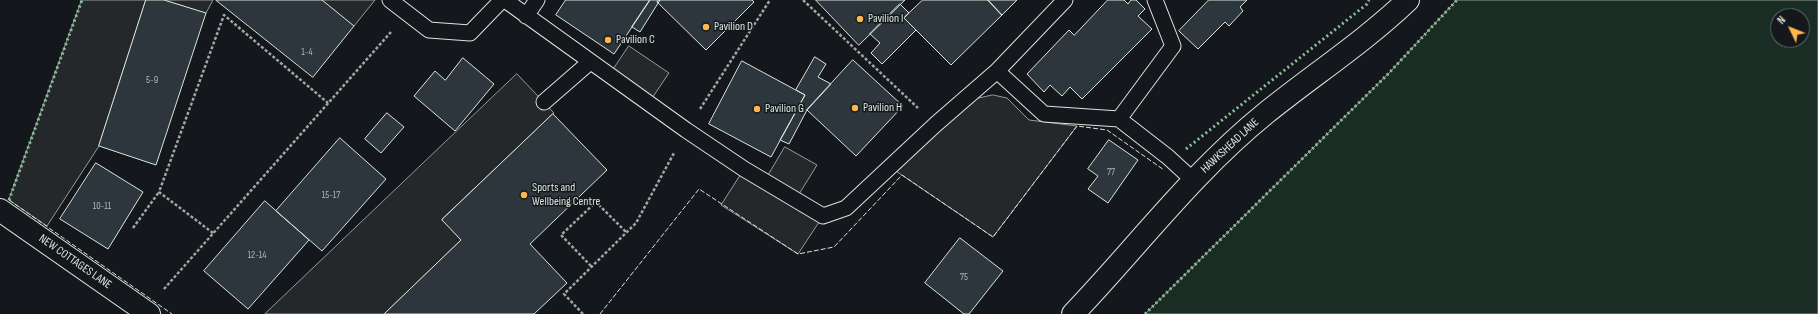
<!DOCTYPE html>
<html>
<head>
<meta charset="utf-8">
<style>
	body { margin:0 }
	#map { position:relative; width:1818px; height:314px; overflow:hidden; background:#14181c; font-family:"Sofia Sans Condensed",sans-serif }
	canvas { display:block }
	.north { position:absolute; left:1770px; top:8px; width:40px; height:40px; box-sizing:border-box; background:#14181c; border:1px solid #626a69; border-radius:50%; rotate:313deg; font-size:11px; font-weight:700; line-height:16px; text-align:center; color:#d8e6dc }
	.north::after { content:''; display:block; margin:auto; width:14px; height:18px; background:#ffb74d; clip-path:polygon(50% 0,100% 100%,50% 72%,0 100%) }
</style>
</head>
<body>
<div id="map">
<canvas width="1818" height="314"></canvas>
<div class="north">N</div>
</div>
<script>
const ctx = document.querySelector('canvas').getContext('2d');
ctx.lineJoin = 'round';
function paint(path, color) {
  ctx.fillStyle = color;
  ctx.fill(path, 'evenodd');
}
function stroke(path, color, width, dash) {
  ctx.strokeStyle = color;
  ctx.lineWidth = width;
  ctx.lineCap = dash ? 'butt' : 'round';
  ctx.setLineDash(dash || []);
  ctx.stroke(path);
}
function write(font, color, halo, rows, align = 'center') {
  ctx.font = font + ' "Sofia Sans Condensed",sans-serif';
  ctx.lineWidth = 3;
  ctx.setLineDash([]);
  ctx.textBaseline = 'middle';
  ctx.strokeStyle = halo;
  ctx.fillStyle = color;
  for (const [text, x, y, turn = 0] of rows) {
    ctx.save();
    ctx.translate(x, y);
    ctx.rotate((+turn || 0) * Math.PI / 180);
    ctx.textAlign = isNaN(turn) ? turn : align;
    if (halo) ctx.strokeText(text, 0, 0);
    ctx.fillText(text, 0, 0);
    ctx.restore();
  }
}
const green = new Path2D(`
	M1457 0H1818V314H1145L1389 73ZM1778 16H1802V40H1778Z`);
const parking = new Path2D(`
	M82 0H146L99 146 47 226 9 200Z
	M164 0H213L206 13Z
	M322 0H375L354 26Z
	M629 46 669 73 648 104 609 76Z
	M517 74 554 113 442 219 461 240 384 314H265Z
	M993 95 1007 98 1029 120 1077 126 993 237 890 167 958 104 964 110 975 99Z
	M785 147 817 165 796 199 823 216 798 254 721 205 744 169 764 181Z`);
const building = new Path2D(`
	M146 0H164L206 13 156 165 99 146Z
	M216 0H322L354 26 313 77Z
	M566 0H650L614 54 556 15Z
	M650 0H660L640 32 632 27Z
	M660 0H752L754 2 706 50 657 2Z
	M816 0H905L859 45Z
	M923 0H988L1002 15 951 65 904 18Z
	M988 0H1017L1002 15Z
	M1108 0H1124L1128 4 1131 0H1136L1145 9 1138 16 1152 29 1082 99 1070 87 1062 96 1050 85 1044 92 1027 74 1069 30 1074 35Z
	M1209 0H1247L1240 7 1243 11 1229 26 1225 22 1198 49 1179 31Z
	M900 4 909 13 904 18 916 30 882 64 871 53 880 43 870 34Z
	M815 57 826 64 818 77 831 84 807 110 789 144 780 140 805 95 796 90Z
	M463 58 494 84 455 131 414 96 435 71 445 80Z
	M853 60 903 106 856 156 807 110Z
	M742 61 805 95 771 157 709 124Z
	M387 113 404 127 381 153 365 139Z
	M553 114 607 170 530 244 567 283 534 314H384L461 240 442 220Z
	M340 138 386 179 322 251 276 211Z
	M1109 140 1138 160 1108 203 1088 189 1098 176 1088 169Z
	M96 163 143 192 108 249 60 219Z
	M265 201 309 240 248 309 204 271Z
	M960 238 1003 271 969 314H964L925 283Z`);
const path = new Path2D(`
	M803 0 918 108
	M700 109 770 0
	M133 228 159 192
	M213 233 159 192 224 15 328 103
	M591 266 561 235 596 202 626 232
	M164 289 391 32
	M583 314 564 294 636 223 674 153`);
const service = new Path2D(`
	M390 0 429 30 470 33 502 0
	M505 0 686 130 744 169 823 216 846 208 936 124 997 71 1065 0
	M526 16 537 0
	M997 71 1044 114 1119 119 1168 157 1193 180
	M544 102 590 62
	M1119 119 1173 46 1155 0`);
const minor = new Path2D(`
	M0 210 149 314
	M1073 314C1137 247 1193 172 1266 113 1313 75 1364 42 1408 0`);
const hedge = new Path2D(`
	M1186 149 1367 4 1369 0
	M9 200 82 0
	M1145 314 1389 73 1457 0`);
const fence = new Path2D(`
	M9 200 172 314
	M600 314 699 189 798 254 834 247 902 175 993 237 1077 126 1107 130 1164 170`);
const markers = [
	[860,19,4,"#ffb74d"],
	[706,27,4,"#ffb74d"],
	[608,40,4,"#ffb74d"],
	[855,108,4,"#ffb74d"],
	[757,109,4,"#ffb74d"],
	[524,195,4,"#ffb74d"]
];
const numberNames = [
	["1-4",307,52],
	["5-9",152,80],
	["77",1111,172],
	["15-17",331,195],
	["10-11",102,206],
	["12-14",257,255],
	["75",964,277]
];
const poiNames = [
	["Pavilion I",868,19],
	["Pavilion D",714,27],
	["Pavilion C",616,40],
	["Pavilion H",863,108],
	["Pavilion G",765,109],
	["Sports and",532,188],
	["Wellbeing Centre",532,202]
];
const streetNames = [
	["HAWKSHEAD LANE",1230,146,-43],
	["NEW COTTAGES LANE",75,262,35]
];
paint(green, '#1a2d24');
stroke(green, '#939e99', 1);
paint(parking, '#24282b');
stroke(parking, '#939e99', 1);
paint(building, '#2c363c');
stroke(building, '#d8e6dc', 1);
stroke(service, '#d8e6dc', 17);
stroke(minor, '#d8e6dc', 24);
stroke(path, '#9da8a2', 2.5, [3, 2]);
stroke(service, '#14181c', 15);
stroke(minor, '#14181c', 22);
stroke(hedge, '#8ac095', 3, [2, 3]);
stroke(fence, '#d8e6dc', 1, [5, 2]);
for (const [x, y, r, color] of markers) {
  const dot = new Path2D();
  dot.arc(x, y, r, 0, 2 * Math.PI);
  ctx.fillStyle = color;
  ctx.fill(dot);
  stroke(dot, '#14181c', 1.5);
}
write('10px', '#adbab4', null, numberNames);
write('12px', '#d8e6dc', '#14181c', poiNames, 'left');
write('12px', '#d8e6dc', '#14181c', streetNames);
</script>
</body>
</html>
